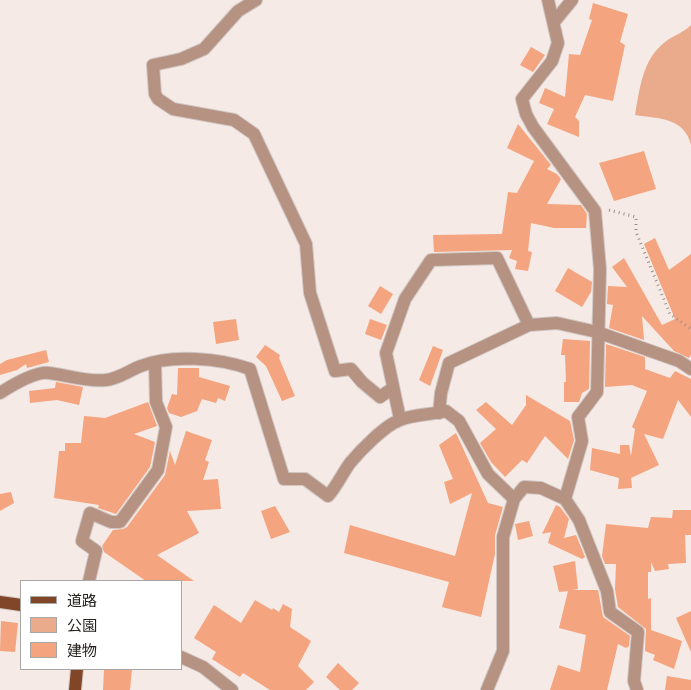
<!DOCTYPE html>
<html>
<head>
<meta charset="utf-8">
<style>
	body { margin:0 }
	#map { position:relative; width:691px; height:690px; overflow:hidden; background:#f5eae5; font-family:Karla,"Noto Sans JP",sans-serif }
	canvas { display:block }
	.legend { position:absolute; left:20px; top:580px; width:162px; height:90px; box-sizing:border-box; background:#fff; border:1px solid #a9a7a6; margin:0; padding:6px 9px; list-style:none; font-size:15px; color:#272321 }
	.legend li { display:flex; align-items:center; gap:10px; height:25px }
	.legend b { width:25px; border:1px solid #a9a7a6 }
</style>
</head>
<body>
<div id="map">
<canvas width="691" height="690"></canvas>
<ul class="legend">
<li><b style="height:6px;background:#814628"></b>道路</li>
<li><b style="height:14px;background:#eaab8d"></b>公園</li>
<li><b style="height:14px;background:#f4a47e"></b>建物</li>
</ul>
</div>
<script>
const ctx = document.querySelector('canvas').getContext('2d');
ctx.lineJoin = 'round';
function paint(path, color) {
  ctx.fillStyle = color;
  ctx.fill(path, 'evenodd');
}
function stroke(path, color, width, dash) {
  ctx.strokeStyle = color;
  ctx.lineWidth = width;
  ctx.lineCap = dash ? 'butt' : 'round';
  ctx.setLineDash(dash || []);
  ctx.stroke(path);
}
const green = new Path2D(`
	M691 25V145C684 117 659 119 635 115 640 88 642 60 665 42 674 35 683 33 691 25Z`);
const building = new Path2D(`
	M593 3 628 14 620 42 625 45 613 101 585 95 575 117 579 121V137L547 124 554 109 539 103 545 88 565 97 569 54 580 55 592 20 589 19Z
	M531 47 545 55 533 72 520 65Z
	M518 124 551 165 547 169 557 174 561 179 547 204 581 205 587 214 586 228H554L531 223 528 251 532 252 528 271 515 269 517 261 509 258 512 250 434 252 433 235 502 234 508 192 517 193 534 161 507 148Z
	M644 151 656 189 614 201 599 163Z
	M655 238 669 270 691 254V355L689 358 674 351 642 316 644 340 609 328 613 305 607 304 608 286 627 287 612 267 624 258 662 325 675 319 644 244Z
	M568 268 592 282 591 292 582 307 555 291Z
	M380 286 393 294 381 314 368 306Z
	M236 319 239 340 216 344 213 322Z
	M370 319 387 325 381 340 365 334Z
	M563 339 590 341 589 389 582 393 579 402H564V382H566L565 355H561Z
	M606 344 645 357V369L670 378 675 371 691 379V417L678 400 663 439 644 434 659 465 631 478 632 488 618 489 619 478 590 470 592 448 620 454V445H629L631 456 635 429 632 427 647 391 632 385 605 387Z
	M265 345 280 355 279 358 295 396 282 401 266 366 256 357Z
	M433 346 443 350 430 386 419 380Z
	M46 350 49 362 27 368 26 364 17 370 0 375V364L7 360Z
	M178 368H199V377L230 386 225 401 218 398 216 403 202 399 197 411 181 417 169 413 167 408 172 394 177 395Z
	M56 382 83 387 79 405 57 400 30 403 29 391 55 388Z
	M526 395 570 421 574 440 568 459 545 436 527 463 522 460 505 477 491 462 480 443 496 429 476 410 486 402 512 425 526 405Z
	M148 402 157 426 134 434 155 442 150 467 116 514 98 508 99 505 54 498 59 451H65V443H81L84 416 105 418Z
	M186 431 212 440 205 460 209 462 203 480 218 479 221 509 187 511 199 533 157 555 194 581H146L104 552 102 546 113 530 123 529 127 527 165 475 170 451 175 465Z
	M456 433 488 503 503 507 495 535V554L481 617 442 607 449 582 344 553 350 525 455 556 472 493 450 504 444 482 453 479 439 445Z
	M11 492 14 503 0 511V494Z
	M556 505 560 507 569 519 564 538 576 535 585 557 582 559 548 543 551 532 542 534Z
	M275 506 290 532 271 539 261 511Z
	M673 510H691V535H685L686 563 668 564 669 569 655 571 651 562V572H648V599L651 598V630L682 641 674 669 653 660 655 655 645 651 646 629 618 607 615 589 616 564H605L602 556 606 524 648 528 651 517 672 518Z
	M529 521 533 536 518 540 515 524Z
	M575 561 578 589 572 590H598L603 617 630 636 629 646 626 648 618 644 607 690H550L558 665 580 672 586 635 559 628 568 591 559 592 553 566Z
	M255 600 272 610 273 608 279 612 283 604 292 609 290 627 311 641 298 666 314 682 306 690H270L243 673 240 677 212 659 216 652 194 638 214 605 241 623Z
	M691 611V652L676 618Z
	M1 621 18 623 15 652 0 651Z
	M338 663 359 683 352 690H340L326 677Z
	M104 669H132L130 690H103Z
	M667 676 691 680V690H665Z`);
const path = new Path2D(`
	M609 210 636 217V232L670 314 691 329`);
const minor = new Path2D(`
	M256 0 238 11 204 49 181 59 153 65 155 94 158 99 173 109 234 120 254 134 306 244 310 293 335 371 351 369 362 382 380 397 393 388
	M548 0 558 43 552 61 522 99 526 114 533 127 595 211 600 269 597 392 578 417 582 441 565 499
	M554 22 572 0
	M0 393C11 386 36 371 49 373 67 375 87 382 106 380 118 379 130 370 141 366 171 354 220 358 250 369L284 479H305L328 496C337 486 342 474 350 463 360 451 385 425 400 420 414 414 431 415 446 411L459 421 488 474 514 499
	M439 413 441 393 449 363 529 325 557 323 597 332 679 361 691 369
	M400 419 386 353 405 299 431 260 497 258 529 325
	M89 581 96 551 82 541 90 513 111 522H120L158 470 166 427 156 402 155 362
	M181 657 203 667 232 690
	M487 690 503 651V537L514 499 524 487 541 488 565 499 579 520 607 591 610 612 638 632 634 681 637 690`);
const major = new Path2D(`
	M0 602 21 605
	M75 690 77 669`);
paint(green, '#eaab8d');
paint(building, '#f4a47e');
stroke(minor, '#d0c6c2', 14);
stroke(major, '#d0c6c2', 14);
stroke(path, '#98908c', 3, [1, 4]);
stroke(minor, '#b59282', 12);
stroke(major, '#814628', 12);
</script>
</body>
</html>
